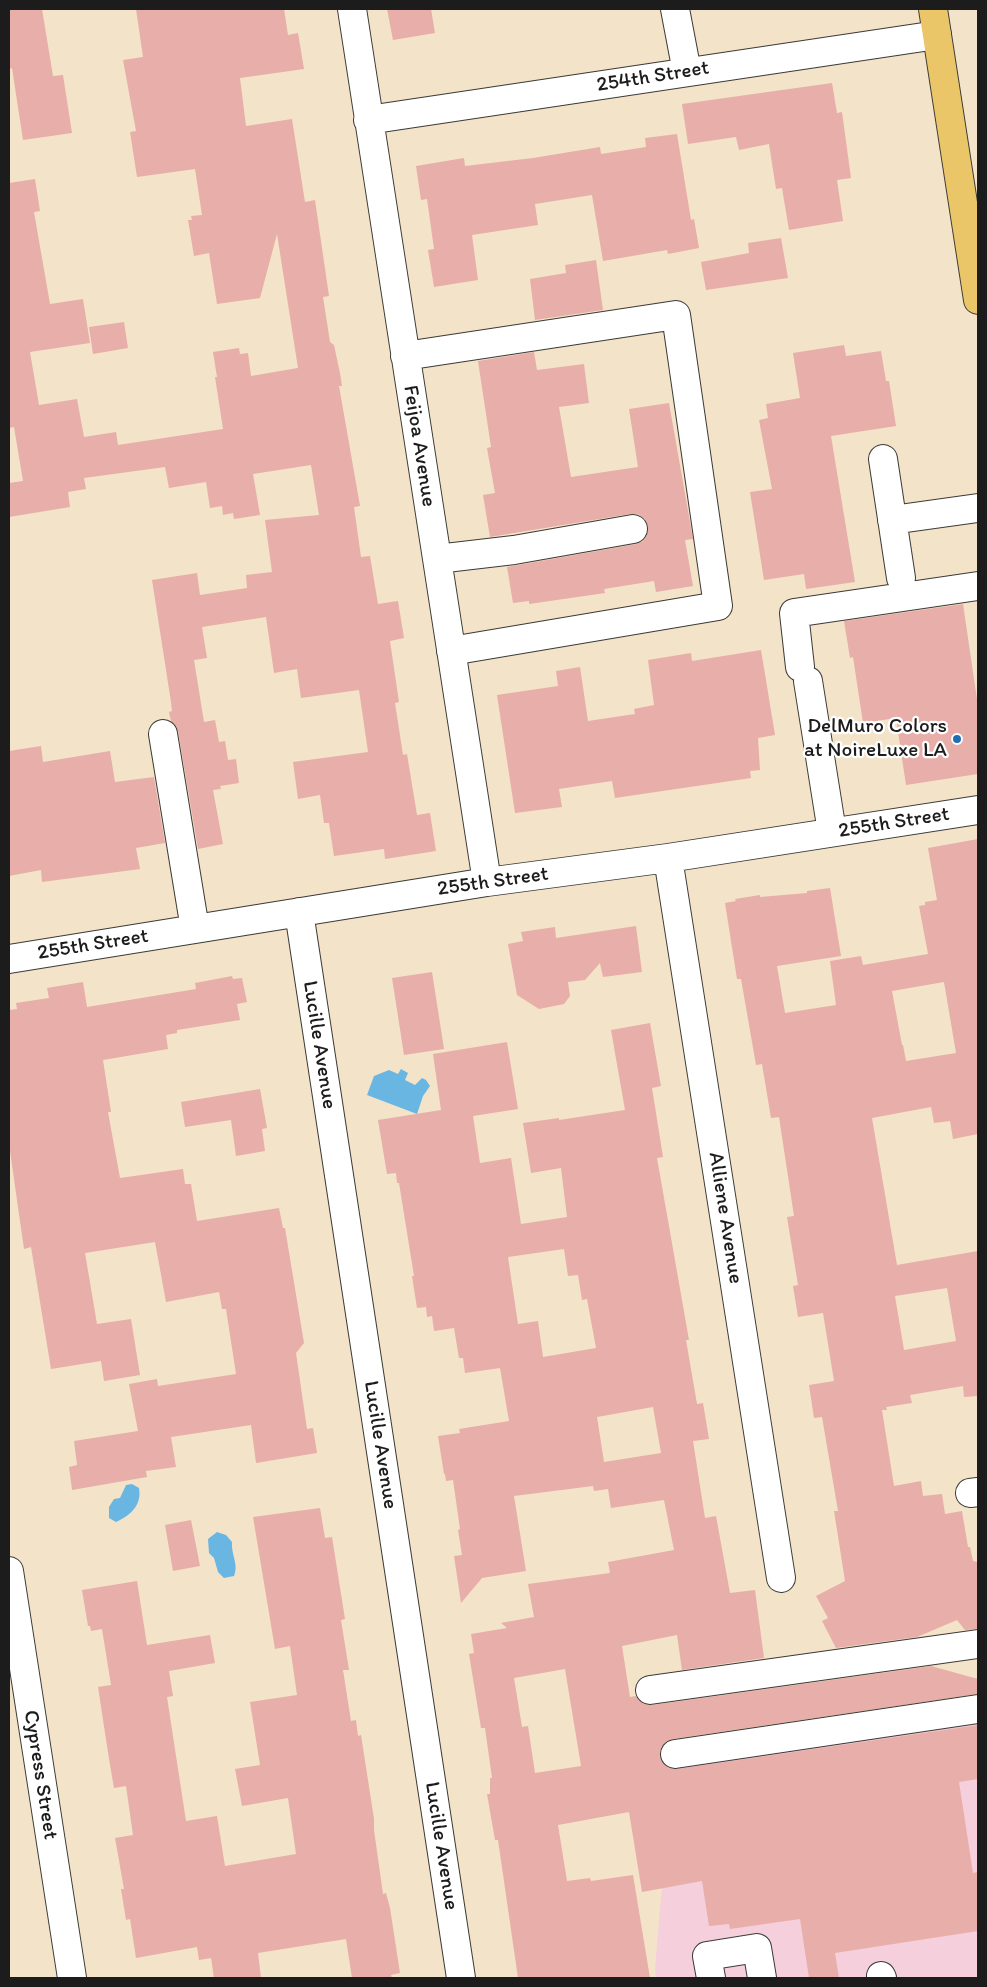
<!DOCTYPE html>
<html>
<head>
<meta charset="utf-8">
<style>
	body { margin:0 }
	#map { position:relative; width:987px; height:1987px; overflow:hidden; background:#f3e3c9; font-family:Itim,sans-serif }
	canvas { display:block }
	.frame { position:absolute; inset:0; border:10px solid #1c1c1c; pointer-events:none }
</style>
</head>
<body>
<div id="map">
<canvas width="987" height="1987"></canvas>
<div class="frame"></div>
</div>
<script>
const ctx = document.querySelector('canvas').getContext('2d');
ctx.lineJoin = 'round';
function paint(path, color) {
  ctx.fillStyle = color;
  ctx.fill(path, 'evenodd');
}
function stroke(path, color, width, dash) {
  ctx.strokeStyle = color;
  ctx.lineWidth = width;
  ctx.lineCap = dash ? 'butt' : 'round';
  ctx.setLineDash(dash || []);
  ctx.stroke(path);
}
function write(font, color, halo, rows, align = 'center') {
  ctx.font = font + ' Itim,sans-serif';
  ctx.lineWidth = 4.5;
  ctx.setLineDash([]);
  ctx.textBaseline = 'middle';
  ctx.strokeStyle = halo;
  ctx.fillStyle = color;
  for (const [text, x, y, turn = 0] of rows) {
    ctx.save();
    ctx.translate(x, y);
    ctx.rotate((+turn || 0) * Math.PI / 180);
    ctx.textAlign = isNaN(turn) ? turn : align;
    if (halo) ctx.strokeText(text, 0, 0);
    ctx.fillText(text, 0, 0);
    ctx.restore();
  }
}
const built = new Path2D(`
	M978 1722V1978H656L655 1969 672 1769Z`);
const water = new Path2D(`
	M401 1069 408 1073 405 1080 415 1085 422 1078 426 1080 430 1086 423 1096 417 1114 367 1095 374 1076 389 1070 398 1074Z
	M132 1484 139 1488C142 1505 131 1515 116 1522L109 1518V1507L114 1499 120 1498 126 1485Z
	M217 1532 226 1535 232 1542C231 1555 239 1564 234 1576L224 1578 218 1572 214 1558 209 1553 208 1539Z`);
const building = new Path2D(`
	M9 9H42L53 76 63 75 72 133 23 140 12 68 9 69Z
	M136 9H284L288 35 298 33 304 69 240 78 246 126 292 119 305 202 315 200 329 296 323 297 330 342 334 345 340 373 342 386H339L360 506 354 507 361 557 370 556 378 604 398 601 404 638 390 641 399 702 395 703 403 755 407 754 417 815 430 813 436 851 385 859 384 849 334 856 329 823H324L320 795 298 799 293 762 368 752 359 690 301 698 297 669 274 673 266 617 202 627 207 658 194 660 204 722 215 720 219 742 225 741 228 760 236 759 239 783 220 786 221 789 213 790 223 844 198 849 178 731 175 725 171 721 169 712 172 711 171 702 152 580 197 573 200 595 247 588 246 575 272 572 265 520 319 515 311 465 253 474 260 515 234 519 233 513 223 515 222 506 210 508 206 482 169 488 165 467 84 478 86 489 68 492 70 507 9 517V483L23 481 14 427 9 428V183L35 179 40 211 34 212 50 304 83 299 90 343 30 352 39 405 77 399 84 437 116 432 118 445 223 429 215 377H217L213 352 239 348 240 354 248 353 251 376 298 368 277 234 260 298 217 304 209 253 194 256 188 220H192L191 216 202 215 195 169 137 177 130 132 136 131 123 60 143 57Z
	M387 9H431L435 33 393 40Z
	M832 83 837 113 842 112 851 178 837 180 843 221 789 230 782 188 776 189 769 144 739 150 736 137 688 144 682 104Z
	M677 134 691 220 694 219 699 248 668 254 667 250 603 261 592 195 535 204 538 225 472 235 478 280 434 287 428 250 434 249 427 199 421 200 416 166 464 158 465 166 533 158 600 147 601 154 646 147 645 138Z
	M781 238 788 278 706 290 701 262 749 253 748 243Z
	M596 260 603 310 535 320 530 279 566 273 565 265Z
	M124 322 128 348 93 354 89 327Z
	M844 345 846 356 881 351 886 381H889L896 426 831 436 855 582 806 589 804 574 764 580 750 492 772 489 759 420 768 418 766 404 800 398 793 353Z
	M534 352 537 370 584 364 589 403 559 407 571 477 638 467 629 409 669 403 693 539 685 540 693 586 656 592 654 581 604 589 605 593 529 604V601L513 603 507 567 636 544 643 541 647 535 648 527 645 519 638 514H630L490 537 483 495 495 493 487 448 491 447 478 361Z
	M963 604 978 706V774L906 785 896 718 863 723 853 657 850 658 844 621Z
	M761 650 775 735 758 738 760 770 750 771 751 778 615 798 612 781 559 789 562 807 515 813 497 695 558 686 556 671 580 667 588 721 635 714 634 709 654 705 648 660 691 653 692 661Z
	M41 746 43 762 110 751 115 782 154 777 165 843 136 848 140 869 42 882 41 870 9 876V751Z
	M978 839V1134L953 1139 950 1121 934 1123 931 1107 872 1118 897 1265 978 1251V1396L964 1397 963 1386 910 1395 912 1403 886 1407 887 1410H882L894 1486 921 1481 923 1496 942 1494 945 1514 962 1511 968 1547H970L973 1561 978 1562V1629L965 1630 957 1620 917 1637 836 1648 822 1621 828 1618 816 1596 845 1581 834 1511H838L822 1417 814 1418 809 1385 834 1381 823 1313 798 1317 793 1286 798 1285 787 1217 794 1216 779 1117 771 1118 762 1064 756 1065 741 979H737L725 903 736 901 735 899 760 895V897L807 893V891L830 888 841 956 777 966 785 1013 836 1005 830 961 861 956 863 965 928 954 919 906 925 905V902L937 900 928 848ZM944 982 956 1053 906 1061 903 1045H902L892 991ZM947 1288 956 1341 904 1350 895 1296Z
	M636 926 642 972 603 977 600 963 585 980 568 982 570 996 564 1004 539 1009 517 995 508 944 523 941 521 932 555 927 556 938Z
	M432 972 444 1049 404 1055 392 978Z
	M232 976 233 979 242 978 247 1002 237 1004 240 1020 177 1030V1033L166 1035 168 1049 103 1060 111 1112H108L120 1178 183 1169 185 1184H191L197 1221 279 1208 283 1228H285L304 1343 296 1353 307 1429 313 1428 317 1453 256 1463 251 1425 171 1437 176 1467 146 1471 147 1477 72 1490 69 1467 77 1465 74 1441 138 1431 129 1384 157 1379 158 1386 236 1374 226 1309H222L219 1292 166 1302 155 1242 85 1253 97 1324 131 1319 140 1375 104 1381 101 1361 51 1369 31 1247 24 1249 9 1144V1010L17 1009 16 1003 49 998 47 988 83 982 87 1007 196 989 195 983Z
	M650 1023 661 1086 652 1088 663 1157 657 1158 689 1340H686L697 1404 703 1403 709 1439 693 1441 705 1518 716 1516 730 1593 755 1590 764 1658 682 1670 677 1635 622 1646 630 1697 636 1696 644 1704 652 1705 931 1666 978 1679V1694L673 1739 666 1742 661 1748 660 1756 663 1763 669 1768 677 1769 978 1725V1779L959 1782 973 1873 978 1872V1931L835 1953 839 1978H809L800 1919 730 1929 729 1924 709 1926 702 1881 642 1892 629 1812 558 1825 567 1881 590 1878 591 1881 633 1875 650 1978H518L498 1840H495L487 1794H490V1778H492L485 1728H481L469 1654 474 1653 471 1634 507 1628 501 1623 534 1617 528 1584 610 1573 608 1562 674 1550 664 1500 611 1508 608 1489 594 1491 593 1486 514 1496 526 1571 482 1578 461 1603 454 1556 462 1555 458 1530 460 1529 453 1480 446 1481 445 1474H444L438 1436 460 1433 459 1429 509 1421 500 1368 465 1373 463 1358H459L454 1328 434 1331 432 1316 427 1317 426 1307 417 1308 412 1276H414L399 1183H397L396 1173 387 1174 378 1120 441 1110 433 1054 507 1042 518 1109 473 1116 480 1163 511 1158 521 1224 567 1217 561 1168 531 1173 523 1123 559 1118V1120L625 1110 611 1030ZM564 1249 568 1276 578 1275 582 1300 587 1299 596 1348 543 1357 538 1321 518 1324 508 1257ZM653 1407 661 1453 604 1462 597 1417ZM565 1669 581 1766 535 1773 528 1726 522 1727 514 1678Z
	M260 1089 267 1128 262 1129 265 1151 236 1156 231 1120 185 1127 181 1102Z
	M320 1508 325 1538 332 1537 345 1619 341 1620 349 1670H343L351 1721 356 1720 358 1736 361 1735 374 1819V1830L383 1894 386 1893 390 1908 400 1973 391 1975 392 1978H352L346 1939 258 1953 261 1978H214L211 1958 199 1960 197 1947 136 1958 130 1919 126 1920 121 1889H124L115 1838 133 1835 126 1786 114 1788 109 1759 98 1687 111 1685 102 1629 91 1631 90 1626H88L82 1590 137 1581 147 1645 210 1635 215 1663 169 1671 173 1696 167 1697 186 1821 217 1816 225 1866 296 1854 288 1798 242 1806 235 1769 260 1765 250 1702 297 1695 290 1646 275 1649 253 1517Z
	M191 1520 200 1566 173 1571 165 1525Z`);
const minor = new Path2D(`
	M352 9 487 882
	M675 9 687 72
	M368 120 937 35
	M405 356 676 315 718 606 451 651
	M883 459 901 578
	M892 520 978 508
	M437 559 514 550 633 529
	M800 667 794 613 978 586
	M808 681 832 832
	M163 734 195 929
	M668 858 781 1578
	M299 912 461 1978
	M9 959 487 882 668 858 978 810
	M970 1493 978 1492
	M9 1571 72 1978
	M650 1690 978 1644
	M675 1754 978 1709
	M881 1976 882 1978
	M711 1978 707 1956 757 1948 762 1978`);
const major = new Path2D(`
	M933 9 978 300`);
const markers = [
	[957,739,5,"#1f6fb2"]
];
const streetNames = [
	["254th Street",653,77,-9],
	["Feijoa Avenue",419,446,81],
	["255th Street",894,823,-9],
	["255th Street",493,882,-8],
	["255th Street",93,945,-9],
	["Lucille Avenue",319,1045,81],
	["Alliene Avenue",725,1218,81],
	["Lucille Avenue",380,1445,81],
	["Cypress Street",40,1775,81],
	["Lucille Avenue",441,1846,81]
];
const poiNames = [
	["DelMuro Colors",947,727],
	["at NoireLuxe LA",947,751]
];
paint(built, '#f5cfdb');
paint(water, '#69b6e3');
paint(building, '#e8aea9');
stroke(minor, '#3c3a36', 30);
stroke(major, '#3c3a36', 30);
stroke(minor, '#fff', 28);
stroke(major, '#eac669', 28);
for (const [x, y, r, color] of markers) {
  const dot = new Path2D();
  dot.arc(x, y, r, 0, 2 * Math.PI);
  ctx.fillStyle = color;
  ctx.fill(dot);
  stroke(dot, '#fff', 2);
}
write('21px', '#1c1c1c', '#fff', streetNames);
write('21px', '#1c1c1c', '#fff', poiNames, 'right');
</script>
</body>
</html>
